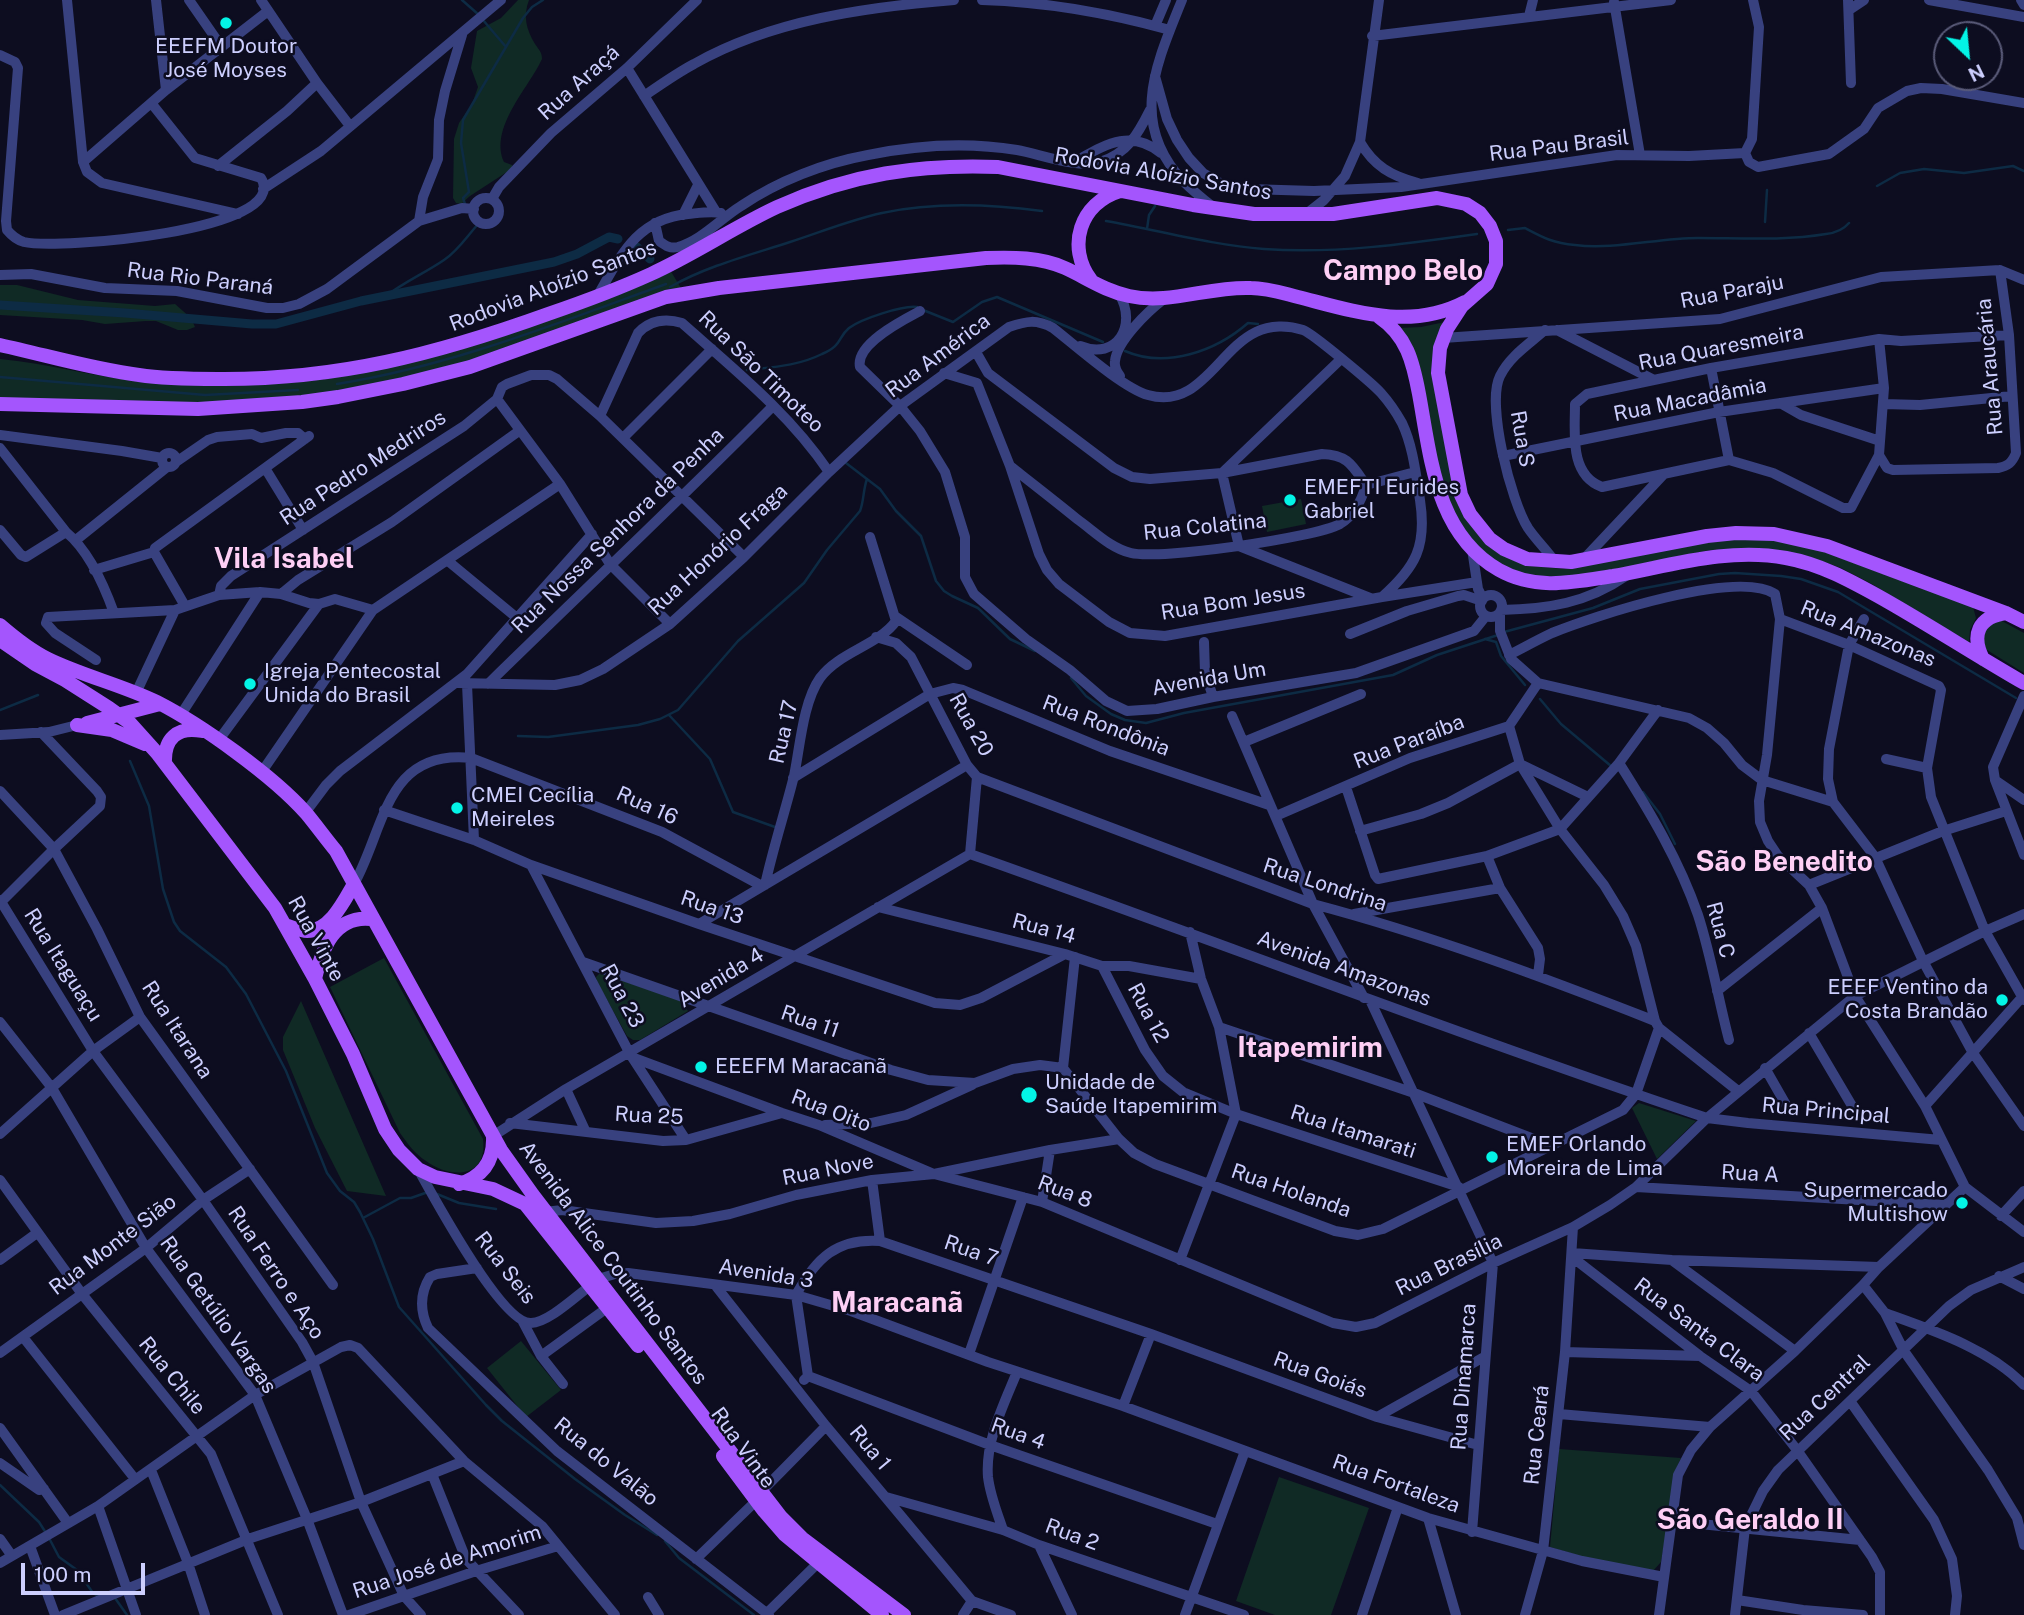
<!DOCTYPE html>
<html>
<head>
<meta charset="utf-8">
<style>
	body { margin:0 }
	#map { position:relative; width:2024px; height:1615px; overflow:hidden; background:#0d0d20; font-family:"Public Sans",sans-serif }
	canvas { display:block }
	.north { position:absolute; left:1933px; top:21px; width:70px; height:70px; box-sizing:border-box; background:#0d0d20; border:2px solid #5a5b79; border-radius:50%; rotate:154deg; font-size:19px; font-weight:700; line-height:28px; text-align:center; color:#cdcffe }
	.north::after { content:''; display:block; margin:auto; width:24px; height:32px; background:#03f4e6; clip-path:polygon(50% 0,100% 100%,50% 72%,0 100%) }
	.scale { position:absolute; left:21px; top:1563px; width:124px; height:32px; box-sizing:border-box; border:4px solid #cdcffe; border-top:0; padding-left:9px; font-size:21px; line-height:24px; white-space:nowrap; color:#cdcffe; -webkit-text-stroke:5px #0d0d20; paint-order:stroke }
</style>
</head>
<body>
<div id="map">
<canvas width="2024" height="1615"></canvas>
<div class="north">N</div>
<div class="scale">100 m</div>
</div>
<script>
const ctx = document.querySelector('canvas').getContext('2d');
ctx.lineJoin = 'round';
function paint(path, color) {
  ctx.fillStyle = color;
  ctx.fill(path, 'evenodd');
}
function stroke(path, color, width, dash) {
  ctx.strokeStyle = color;
  ctx.lineWidth = width;
  ctx.lineCap = dash ? 'butt' : 'round';
  ctx.setLineDash(dash || []);
  ctx.stroke(path);
}
function write(font, color, halo, rows, align = 'center') {
  ctx.font = font + ' "Public Sans",sans-serif';
  ctx.lineWidth = 5;
  ctx.setLineDash([]);
  ctx.textBaseline = 'middle';
  ctx.strokeStyle = halo;
  ctx.fillStyle = color;
  for (const [text, x, y, turn = 0] of rows) {
    ctx.save();
    ctx.translate(x, y);
    ctx.rotate((+turn || 0) * Math.PI / 180);
    ctx.textAlign = isNaN(turn) ? turn : align;
    if (halo) ctx.strokeText(text, 0, 0);
    ctx.fillText(text, 0, 0);
    ctx.restore();
  }
}
const green = new Path2D(`
	M518 0H529C523 16 526 29 535 44 539 50 542 52 542 59 528 89 489 128 504 162L512 165 513 168 470 196 461 204 456 203 453 198 454 139 459 123 472 104 478 87 471 68 477 31 501 18Z
	M670 270 681 288C557 331 433 382 303 396 203 408 101 401 0 399V359C46 363 91 376 137 381 205 388 271 387 339 377Z
	M0 285H17L78 300 155 306 175 304 191 318 195 327 187 330H178L156 321H146L105 324 82 320 0 315Z
	M1445 322 1437 338 1463 514 1482 540 1530 566 1564 569 1692 542 1760 538 1811 547 1973 607 1976 618 1970 630 1969 642 1872 584 1841 568 1825 562 1759 548 1710 550 1577 577 1528 576 1493 561 1454 520 1398 328 1421 327Z
	M1301 499 1306 524 1267 532 1262 506Z
	M2000 620 2024 633V673L1987 650 1982 643 1985 627Z
	M384 958 483 1139C488 1179 450 1179 426 1161 415 1154 407 1143 400 1133L330 987Z
	M600 973 682 1001 688 1011 640 1040H633L627 1036 597 982 596 977Z
	M301 1001 386 1196 347 1191 315 1128 283 1050V1037Z
	M1639 1103 1696 1121 1657 1159 1632 1108Z
	M521 1341 561 1390 526 1417 487 1368Z
	M1559 1449 1681 1458 1677 1467 1661 1562 1653 1571 1627 1570 1550 1547Z
	M1279 1477 1369 1508 1331 1615H1275L1236 1601Z`);
const stream = new Path2D(`
	M462 0 479 15
	M483 20 506 47
	M1877 186 1900 173 1924 169 1964 173 2013 166 2024 171
	M465 204 463 198 469 192 461 143 463 120 523 18 532 7 543 0
	M1106 221C1158 230 1211 245 1264 249 1335 254 1406 244 1477 234
	M1765 222 1767 190
	M1147 229 1149 215 1155 206
	M1508 230 1525 228C1544 238 1553 243 1575 245 1614 250 1658 238 1698 238 1740 238 1783 241 1826 234 1835 233 1843 230 1849 223
	M670 287C707 266 750 255 790 242 821 232 850 220 882 213 934 202 989 204 1042 211
	M386 296C404 282 425 273 444 260 458 251 468 235 479 223L471 212
	M923 310 953 322 982 302 997 297 1103 342
	M1125 351C1166 369 1216 351 1248 323L1258 324
	M747 370C773 367 798 366 822 354 843 345 837 338 849 328 861 319 903 305 917 307
	M0 377 205 395 298 390
	M337 384C451 366 558 323 666 284
	M846 463 880 489 896 511 921 536 936 581 944 591 952 596 978 608 1010 639 1035 651
	M1504 632 1593 608 1640 589 1719 574 1735 573 1781 576 1801 579 1838 592 2016 698
	M1485 639 1496 642 1501 656 1525 685
	M1071 678 1086 696 1111 714 1125 720 1146 723 1184 713 1393 675 1437 655 1498 635
	M1540 699 1561 724 1611 766
	M0 710 38 695
	M669 715 710 759 733 812 775 827
	M518 736 548 737 638 725 660 719 678 710 738 641 804 583 827 550 860 511C864 501 863 490 867 479
	M130 761 149 806 163 889 174 922 180 931 226 967 246 994 286 1071 327 1173 340 1191 354 1202 360 1212 373 1239 399 1307 486 1405 502 1421 575 1479 625 1515 657 1535
	M1643 792 1660 814 1675 844
	M437 1194 459 1203 496 1209
	M363 1218 400 1198H411L428 1192
	M0 1485 39 1522 46 1533
	M49 1538 59 1557 77 1570 93 1593 98 1596
	M665 1541 679 1558 754 1615
	M115 1598 127 1615`);
const canal = new Path2D(`
	M637 247 650 259
	M0 305 125 313 252 324H276L361 301 554 262 577 254 609 237 618 239`);
const minor = new Path2D(`
	M67 0 83 162 87 172 102 183 238 214
	M156 0 166 90
	M189 0 221 46
	M261 0 317 83 350 126
	M982 0C1045 2 1109 13 1170 30
	M1182 0C1156 65 1128 123 1184 182 1193 191 1203 199 1213 207
	M1848 0 1851 83
	M1929 0 2024 17
	M2021 0 2024 5
	M1614 2 1640 155
	M1849 10 1864 0
	M1529 16 1533 0
	M1155 26 1166 0
	M1372 36 1671 0
	M0 55 15 62 18 68 6 221 7 230C12 236 17 240 24 242 56 250 293 231 261 178L195 158 152 104
	M627 68 716 212
	M1155 76 1167 119 1177 140 1189 158 1203 173 1222 184 1248 189 1314 191 1401 187 1617 155 1689 156 1745 153
	M644 96C660 85 677 73 694 64 771 20 867 7 954 0
	M1360 142C1374 166 1391 176 1418 183
	M1745 153 1749 162 1758 167 1829 154 1864 129 1878 108 1907 91 1921 88 1942 89 2024 103
	M1745 153 1752 139 1759 27 1753 0
	M83 162 166 90 268 11
	M1074 162C1105 145 1130 128 1161 153
	M218 166 287 111 317 83
	M263 189 321 151 501 0
	M473 211a13 13 0 1 1 26 0a13 13 0 1 1-26 0Z
	M492 199 499 187 551 133 627 68 697 0
	M683 215 698 185
	M1305 215 1324 200 1345 176 1360 142 1379 0
	M419 221 462 208 474 209
	M655 223 659 241C666 246 670 249 678 247 702 240 720 219 741 206 778 181 824 163 868 155 917 145 968 142 1017 150 1040 154 1078 169 1100 162 1127 154 1138 134 1150 110
	M0 275 31 274 105 288 177 291 267 308H283L299 304 327 289 419 221 423 197 438 159 439 120 445 91 462 35
	M598 295C621 255 637 219 688 214 699 213 711 211 721 213
	M920 311C903 320 855 344 860 367L900 406 920 431 945 472 965 537V577L974 594 1026 639 1070 670 1106 701 1127 711 1157 709 1213 697 1356 673 1474 631 1486 616
	M1545 330C1529 344 1510 356 1500 376 1486 404 1511 501 1528 528 1536 540 1547 550 1555 562
	M1557 330 1654 380
	M1443 338 1720 319 1881 277 2000 270 2024 280
	M1879 339 1884 388 1879 455 1851 508H1843L1773 473 1729 460 1602 487C1569 475 1575 433 1575 404L1587 394 1711 368 1879 339 1901 341 2009 335
	M1080 346C1117 361 1138 325 1119 294
	M976 352 988 373 1114 468 1132 477 1150 479 1222 473 1322 454C1348 455 1352 465 1366 485
	M1711 368 1729 460
	M944 373 977 383
	M1120 376C1117 372 1114 367 1115 361 1117 341 1148 311 1164 299
	M977 383 1010 466 1039 554 1047 570 1059 584 1109 622 1130 633 1165 636 1382 597 1477 582
	M497 399 560 484 610 564 670 624
	M1780 403 1801 415 1880 441
	M1884 404 1920 405 2012 396
	M600 416 638 333C650 320 666 318 682 323 734 369 790 414 829 472
	M0 435 122 451 162 458
	M623 438 712 349
	M0 448 66 532C89 551 104 585 114 613
	M162 460a7 7 0 1 1 14 0a7 7 0 1 1-14 0Z
	M1879 455 1887 468 1893 470 1998 468C2008 466 2012 463 2016 453L2009 335 2000 270
	M1503 456 1719 412 1884 388
	M176 462 208 440 217 437 252 434 261 438 286 433H298L305 439
	M1010 466C1033 484 1055 501 1077 519 1094 531 1110 548 1131 553 1159 560 1314 538 1340 524 1354 516 1362 499 1366 485
	M265 468 303 530
	M1222 473 1340 360
	M1222 473 1239 546
	M1366 485 1415 472
	M0 530 21 555 26 557 66 532
	M76 540 167 467
	M1239 546 1370 598
	M1472 549 1478 589 1483 599
	M1583 560 1663 475
	M448 561 517 618
	M94 570 154 552
	M281 594 298 580 392 522 519 431
	M219 595 221 586 231 576 464 426 497 399 502 387 507 384 531 375H549L557 379 600 416 744 557
	M1480 606a11 11 0 1 1 22 0a11 11 0 1 1-22 0Z
	M185 606 154 552 155 548 309 436
	M1501 610C1548 609 1587 603 1626 576
	M1500 613V631L1511 659 1538 683 1689 718 1707 728 1724 743 1742 765 1762 780 1833 802
	M896 617 967 665
	M1780 619 1849 645 1939 686 1941 690 1927 768 1931 797 1985 931 2024 1000
	M1864 619 1849 645 1829 749 1828 779 1833 802 1875 857 1923 961 1973 1053 2024 1126
	M1350 634 1407 611 1458 596 1464 595 1482 601
	M876 637 896 643 911 657 967 765 977 777 1313 904C1430 935 1543 977 1655 1021L1659 1028 1738 1091
	M1204 642 1205 672 1213 697
	M1509 655C1523 648 1537 640 1552 633 1594 616 1737 569 1775 594L1780 619 1767 755 1759 801 1760 822 1768 841 1778 856 1809 885 1822 908 1855 996 1925 1106 1965 1187 2024 1232
	M96 660 55 633 46 623 48 617 175 610 219 595 260 592 281 594 309 603 319 604 335 599 373 610
	M458 683 555 685 580 680 603 669 670 624 744 557 829 472 900 406 1009 327C1027 321 1036 319 1053 328 1076 346 1123 388 1148 395 1199 410 1218 350 1256 332 1270 325 1288 325 1303 330 1312 333 1372 383 1381 393 1389 402 1396 412 1402 423 1413 446 1416 475 1420 500 1427 546 1416 567 1382 597
	M467 684 474 840
	M488 684C583 591 680 500 773 406
	M136 693 175 610
	M2024 696 1993 767 1995 780 2024 800
	M180 716 260 592
	M1232 716 1313 904 1364 998
	M1509 726 1520 764 1560 829 1604 885 1623 916 1636 946 1655 1021
	M0 735 49 732 77 725
	M218 741 319 604
	M1244 742 1361 694
	M1886 759 1927 768
	M1619 763C1650 812 1679 860 1698 915 1711 955 1718 998 1729 1040
	M1520 764 1588 797
	M261 773 373 610 560 484
	M793 778 930 694 953 688 963 690 1110 751 1269 805
	M1995 780 2024 855
	M1346 787 1375 875 1378 879 1487 856 1560 829 1619 763 1658 710
	M0 791 54 849 97 929 140 1017 333 1285
	M384 810 474 840 531 865 699 924 935 1003 960 1005 981 998 1065 954
	M305 813 326 785 340 771 467 674 592 534
	M1276 816 1410 758 1509 726 1538 683
	M1360 831 1421 814 1448 803 1520 764
	M970 854C1216 941 1459 1035 1707 1118L1748 1123 1941 1140
	M970 854 977 777
	M1487 856 1500 888 1538 948 1540 959 1538 975
	M531 865 630 1054 686 1140
	M354 884C385 829 385 749 471 758L662 832 762 886
	M765 885C773 848 785 812 794 776 800 747 803 702 820 678 839 652 879 645 896 621L870 537
	M1809 885 1943 831 2006 811
	M0 900 93 1051 203 1200 302 1342 313 1362 361 1502 404 1596 421 1615
	M0 903 54 849 100 806 101 797 97 791 41 732
	M878 907 1065 954 1102 966H1129L1201 979
	M1354 914 1500 888
	M699 924 967 765
	M583 962 891 1070 928 1080 975 1083 1013 1069 1040 1065 1063 1068 1119 1139 1134 1153 1155 1164 1335 1231 1358 1235 1383 1229 1623 1110 1636 1094 1659 1028
	M1102 966 1145 1050 1163 1076 1183 1092 1236 1114 1459 1187
	M1717 991 1822 908
	M1370 1000 1493 1263 1472 1532
	M0 1022 52 1088 146 1248 255 1395 307 1519 343 1615
	M1219 1027 1414 1093 1552 1146
	M1809 1033 1858 1116
	M634 1058 782 1113 819 1125 934 1174 1042 1202 1333 1323 1356 1327 1375 1323 1493 1263 1573 1227 1610 1205 1636 1187 1707 1118 1855 996 1985 931 2024 914
	M1063 1068 1075 957
	M1765 1068 1789 1110
	M566 1089 585 1130
	M1925 1106 2024 995
	M510 1123 663 1141 686 1140 782 1113
	M825 1125 871 1123 906 1115 972 1085
	M0 1134 93 1051 140 1017
	M493 1136 566 1089 970 854
	M418 1169C433 1196 502 1324 531 1323 548 1323 576 1296 590 1286
	M0 1180 82 1294 211 1454 278 1615
	M872 1180 880 1241
	M1636 1187 1945 1205
	M1042 1202 1050 1150
	M545 1212 562 1210 656 1223 693 1221 730 1214 796 1195 872 1180 934 1174 1050 1150 1119 1139
	M2001 1216 2024 1191
	M1572 1253 1672 1260 1879 1267
	M1572 1257 1700 1356 1751 1391 1797 1450 1872 1557 1880 1572V1615
	M0 1260 37 1233
	M1180 1260 1236 1114 1219 1027 1201 979 1190 932
	M1673 1261 1795 1351
	M477 1268 437 1274 430 1277C420 1293 420 1311 428 1328L557 1451 769 1615
	M1999 1276 2024 1289
	M598 1279 615 1274 628 1273 796 1295 851 1311 988 1362 1123 1406 1428 1518 1582 1561 1664 1577
	M715 1285 826 1426 972 1601 1011 1615
	M1863 1285 1885 1313 1904 1351 1988 1470 2017 1518 2024 1545
	M796 1295C816 1258 837 1238 880 1241L1151 1334 1377 1417 1478 1445
	M796 1295 808 1376 804 1380
	M1885 1313C1932 1330 1988 1348 2024 1385
	M523 1322 541 1356 563 1384
	M23 1337 135 1479
	M1565 1352 1700 1356
	M0 1353 146 1248 203 1200 250 1169
	M969 1354 1023 1197
	M541 1356 607 1308
	M808 1376 990 1445 1217 1524
	M1850 1401 1934 1520 1952 1559 1957 1596 1955 1615
	M1123 1406 1151 1334
	M1559 1414 1710 1427
	M1377 1417 1484 1357
	M0 1428 68 1523
	M0 1463 39 1490 44 1489
	M151 1470 188 1563 205 1615
	M432 1474 466 1559 519 1615
	M762 1491 826 1426
	M886 1497 1003 1530 1039 1545 1244 1615
	M98 1506 136 1615
	M1428 1518 1456 1615
	M1670 1521 1860 1540
	M1003 1530C997 1512 990 1495 988 1477 985 1441 1004 1404 1017 1372
	M0 1539 12 1556
	M1039 1545 1072 1615
	M30 1546 55 1615
	M696 1559 756 1501
	M0 1563 98 1506 255 1395 341 1347 350 1345 358 1348 464 1461 542 1526 615 1615
	M648 1597 659 1615
	M1737 1600 1803 1610 1863 1615
	M767 1613 818 1563
	M63 1615 248 1539 361 1502 464 1461
	M349 1615 476 1571 558 1546
	M963 1615 972 1601
	M1185 1615 1245 1451
	M1362 1615 1398 1507
	M1525 1615 1543 1551 1565 1352 1573 1227
	M1659 1615 1678 1475 1691 1450 1710 1427 1795 1351 1863 1285 1879 1267 1965 1187
	M1735 1615 1745 1528 1763 1491 1778 1470 1949 1306 1971 1290 2024 1267`);
const major = new Path2D(`
	M1091 280C1066 247 1080 203 1120 191
	M1379 317C1407 336 1413 362 1419 394 1431 459 1436 534 1499 570 1536 591 1574 582 1613 576 1669 566 1728 547 1786 558 1820 564 1849 580 1878 596 1928 624 1975 655 2024 683
	M0 345C46 355 92 369 139 375 165 379 192 379 218 379 337 380 437 354 548 314 583 302 618 289 651 274 695 254 734 227 777 207 851 174 918 164 998 167L1193 205 1254 214H1333L1437 198 1466 204 1480 213 1490 226 1496 241V264L1487 284 1462 306 1447 329 1440 348 1438 373 1461 495 1470 514 1490 539 1504 549 1527 559 1571 562 1707 536 1736 533 1774 534 1827 546 2006 613 2024 622
	M0 404 198 409 302 402 338 397 403 384 470 367 666 297 719 288 986 258C1012 257 1041 257 1065 268 1087 278 1105 291 1129 296 1170 305 1209 286 1251 288 1267 288 1282 293 1298 297 1353 311 1410 331 1465 302
	M0 625C15 638 30 650 48 659 83 676 122 685 157 702 202 725 273 776 306 813 316 825 326 839 336 851L501 1150 533 1195 781 1517 802 1538 904 1615
	M0 640 35 664 65 680 109 708 130 723 157 753 275 908 315 979 353 1054 385 1129 399 1150 418 1169 435 1177 493 1189 525 1204 638 1346
	M1983 659C1971 635 1978 617 2006 613
	M87 723 160 704
	M77 725 112 730 145 744
	M165 763C164 739 177 726 202 731
	M285 925C292 927 300 931 307 931 330 931 344 901 354 884
	M315 979C322 949 334 915 371 919
	M459 1184C482 1177 494 1162 493 1137
	M723 1456 764 1511 784 1534 882 1615`);
const markers = [
	[226,23,7,"#03f4e6"],
	[1290,500,7,"#03f4e6"],
	[250,684,7,"#03f4e6"],
	[457,808,7,"#03f4e6"],
	[2002,1000,7,"#03f4e6"],
	[701,1067,7,"#03f4e6"],
	[1029,1095,9,"#03f4e6"],
	[1492,1157,7,"#03f4e6"],
	[1962,1203,7,"#03f4e6"]
];
const poiNames = [
	["EEEFM Doutor",226,47,"center"],
	["José Moyses",226,71,"center"],
	["EMEFTI Eurides",1304,488],
	["Gabriel",1304,512],
	["Igreja Pentecostal",264,672],
	["Unida do Brasil",264,696],
	["CMEI Cecília",471,796],
	["Meireles",471,820],
	["EEEF Ventino da",1988,988,"right"],
	["Costa Brandão",1988,1012,"right"],
	["EEEFM Maracanã",715,1067],
	["Unidade de",1045,1083],
	["Saúde Itapemirim",1045,1107],
	["EMEF Orlando",1506,1145],
	["Moreira de Lima",1506,1169],
	["Supermercado",1948,1191,"right"],
	["Multishow",1948,1215,"right"]
];
const streetNames = [
	["Rua Araçá",579,83,-42],
	["Rua Pau Brasil",1559,146,-7],
	["Rodovia Aloízio Santos",1163,174,10],
	["Rua Rio Paraná",200,279,7],
	["Rodovia Aloízio Santos",553,286,-21],
	["Rua Paraju",1732,292,-11],
	["Rua Quaresmeira",1721,348,-11],
	["Rua América",938,356,-37],
	["Rua Araucária",1990,367,-95],
	["Rua São Timoteo",761,372,44],
	["Rua Macadâmia",1690,400,-11],
	["Rua S",1522,439,80],
	["Rua Pedro Medriros",363,468,-33],
	["Rua Colatina",1205,527,-6],
	["Rua Nossa Senhora da Penha",618,531,-44],
	["Rua Honório Fraga",718,550,-43],
	["Rua Bom Jesus",1233,602,-9],
	["Rua Amazonas",1868,634,22],
	["Avenida Um",1209,679,-10],
	["Rua 20",971,725,61],
	["Rua Rondônia",1106,726,21],
	["Rua 17",784,732,-77],
	["Rua Paraíba",1409,742,-21],
	["Rua 16",647,806,24],
	["Rua Londrina",1325,885,18],
	["Rua 13",712,908,19],
	["Rua 14",1044,929,15],
	["Rua C",1720,930,75],
	["Rua Vinte",316,939,61],
	["Rua Itaguaçu",63,965,58],
	["Avenida Amazonas",1344,969,20],
	["Avenida 4",721,978,-31],
	["Rua 23",622,996,62],
	["Rua 12",1148,1013,62],
	["Rua 11",810,1022,19],
	["Rua Itarana",177,1030,57],
	["Rua Oito",831,1111,21],
	["Rua Principal",1826,1111,5],
	["Rua 25",649,1116,3],
	["Rua Itamarati",1353,1132,18],
	["Rua Nove",828,1170,-11],
	["Rua A",1750,1174,3],
	["Rua Holanda",1291,1191,19],
	["Rua 8",1065,1192,21],
	["Rua Monte Sião",113,1245,-37],
	["Rua 7",971,1251,19],
	["Avenida Alice Coutinho Santos",613,1263,53],
	["Rua Brasília",1449,1265,-26],
	["Rua Seis",505,1268,52],
	["Rua Ferro e Aço",276,1273,56],
	["Avenida 3",766,1274,9],
	["Rua Getúlio Vargas",218,1315,55],
	["Rua Santa Clara",1699,1330,37],
	["Rua Goiás",1320,1375,20],
	["Rua Chile",172,1376,51],
	["Rua Dinamarca",1464,1377,-86],
	["Rua Central",1825,1398,-43],
	["Rua 4",1018,1434,20],
	["Rua Ceará",1537,1435,-84],
	["Rua Vinte",743,1448,54],
	["Rua 1",870,1448,50],
	["Rua do Valão",606,1462,39],
	["Rua Fortaleza",1396,1484,20],
	["Rua 2",1072,1535,20],
	["Rua José de Amorim",447,1562,-18]
];
const districtNames = [
	["Campo Belo",1403,271],
	["Vila Isabel",284,559],
	["São Benedito",1784,862],
	["Itapemirim",1310,1048],
	["Maracanã",897,1303],
	["São Geraldo II",1750,1520]
];
paint(green, '#102a25');
stroke(stream, '#0d2b44', 2.5);
stroke(canal, '#0d2b44', 9);
stroke(minor, '#38417f', 10);
stroke(major, '#a455fd', 14);
for (const [x, y, r, color] of markers) {
  const dot = new Path2D();
  dot.arc(x, y, r, 0, 2 * Math.PI);
  ctx.fillStyle = color;
  ctx.fill(dot);
  stroke(dot, '#0d0d20', 2.5);
}
write('21px', '#cdcffe', '#0d0d20', poiNames, 'left');
write('21px', '#cdcffe', '#0d0d20', streetNames);
write('bold 28px', '#fecff5', '#0d0d20', districtNames);
</script>
</body>
</html>
